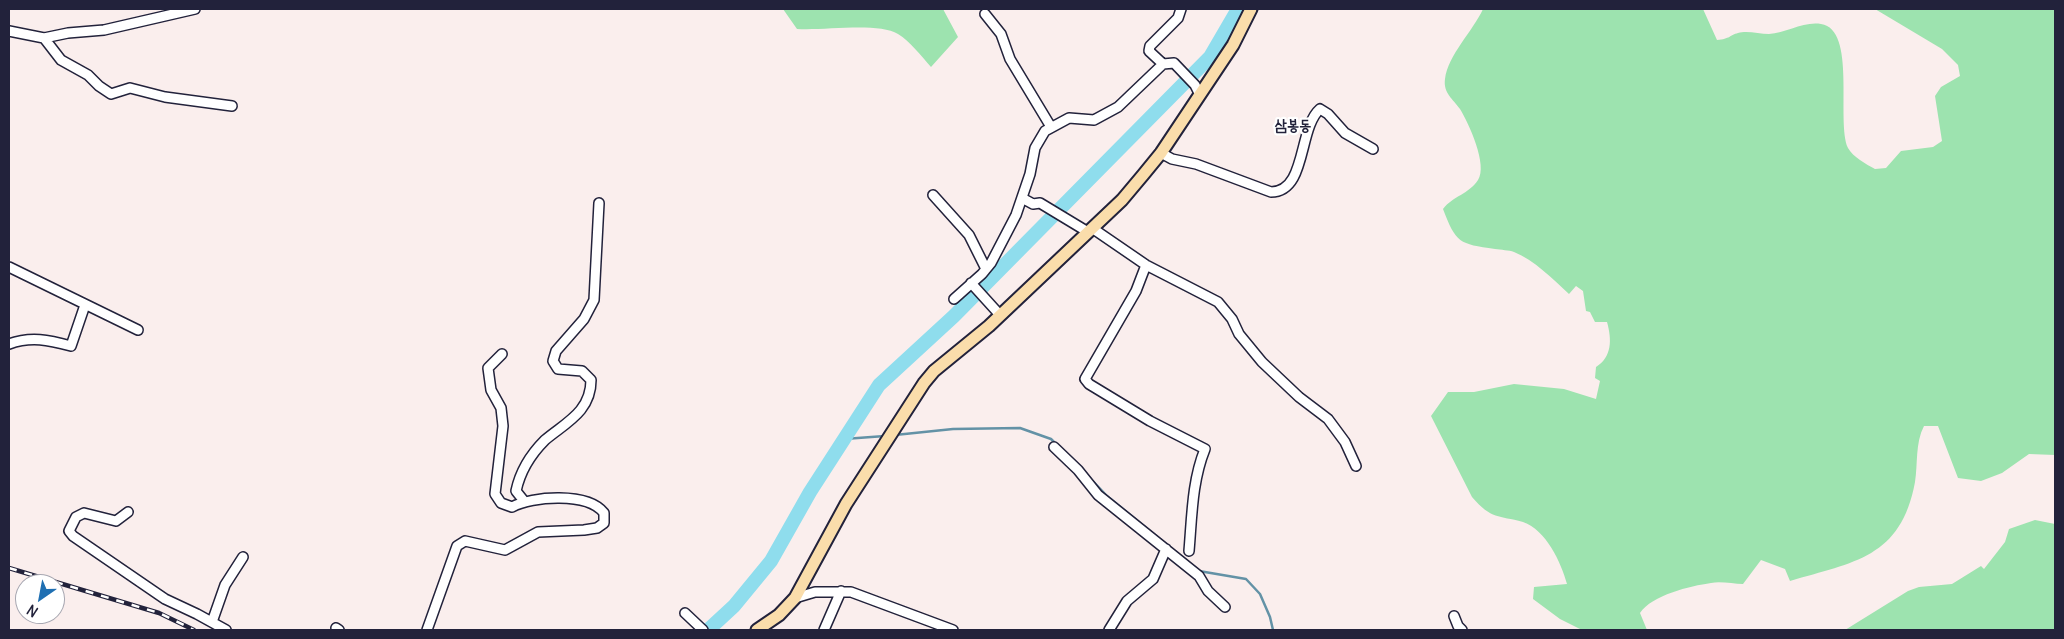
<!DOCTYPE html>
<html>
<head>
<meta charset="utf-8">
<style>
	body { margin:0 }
	#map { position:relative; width:2064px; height:639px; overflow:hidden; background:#faeeed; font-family:Delius,sans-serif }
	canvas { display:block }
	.frame { position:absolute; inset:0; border:10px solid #22223b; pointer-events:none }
	.north { position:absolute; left:15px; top:574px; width:50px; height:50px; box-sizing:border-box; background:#fff; border:1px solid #a7a7b1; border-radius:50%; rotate:213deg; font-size:14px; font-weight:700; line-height:20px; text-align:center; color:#22223b }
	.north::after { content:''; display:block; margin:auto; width:18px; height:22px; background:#1f6fb2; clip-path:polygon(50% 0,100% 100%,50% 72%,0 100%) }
</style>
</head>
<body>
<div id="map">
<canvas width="2064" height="639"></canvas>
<div class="frame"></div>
<div class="north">N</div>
</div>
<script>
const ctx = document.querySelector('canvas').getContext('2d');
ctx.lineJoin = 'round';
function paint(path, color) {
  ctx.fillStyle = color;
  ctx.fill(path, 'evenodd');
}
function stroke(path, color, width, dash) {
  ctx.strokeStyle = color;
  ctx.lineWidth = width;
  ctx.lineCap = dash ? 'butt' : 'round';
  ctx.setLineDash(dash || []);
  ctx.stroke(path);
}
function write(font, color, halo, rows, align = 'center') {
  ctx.font = font + ' Delius,"Poor Story",sans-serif';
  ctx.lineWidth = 4.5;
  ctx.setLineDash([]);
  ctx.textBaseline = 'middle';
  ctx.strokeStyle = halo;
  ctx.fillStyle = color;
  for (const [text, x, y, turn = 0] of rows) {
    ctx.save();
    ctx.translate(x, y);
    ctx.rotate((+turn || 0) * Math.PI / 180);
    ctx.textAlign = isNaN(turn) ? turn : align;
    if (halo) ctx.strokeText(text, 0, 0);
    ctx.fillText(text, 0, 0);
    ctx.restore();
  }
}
const green = new Path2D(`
	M783 9H943L958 37 931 67C922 57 910 41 898 34 878 22 823 31 797 29Z
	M1483 9H1703L1717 40C1730 39 1730 35 1738 33 1747 30 1759 34 1769 34 1786 33 1804 21 1821 24 1857 29 1836 121 1848 148 1853 157 1866 164 1875 169L1886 168 1901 151 1933 147 1942 141 1935 96 1941 87 1960 76 1958 65 1942 49 1875 9H2055V455L2029 454 2002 473 1981 481 1958 478 1938 426H1924C1915 443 1918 464 1915 482 1901 558 1854 562 1790 581L1785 569 1761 560 1743 584C1733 584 1721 581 1711 583 1690 586 1652 595 1640 613L1647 630H1582L1560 619 1533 599 1534 587 1567 584C1561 562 1546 530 1523 522 1498 515 1492 520 1472 497L1431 416 1448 392H1474L1514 384 1564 389 1596 399 1600 381 1595 378 1596 367C1612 357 1612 340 1607 322H1595L1590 312 1586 311 1583 291 1576 286 1569 294C1553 279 1534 260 1514 252 1509 250 1501 250 1495 249 1459 244 1456 243 1443 209 1453 196 1469 194 1478 180 1488 165 1469 124 1460 109 1453 99 1443 93 1445 79 1448 55 1473 31 1483 9Z
	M2035 520 2055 524V630H1845L1908 591 1919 587 1952 584 1981 566 1984 569 2005 542 2009 529Z`);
const stream = new Path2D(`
	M895 435 953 429 1020 428 1051 439 1056 444
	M844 439 885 436
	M1069 456 1107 496 1199 571 1246 579 1260 594 1270 617 1273 630`);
const river = new Path2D(`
	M708 630 734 606 771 561 810 492 879 385 954 316 1210 57 1238 9`);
const minor = new Path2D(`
	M985 14 1001 34 1010 59 1051 127
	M9 31 44 38 61 60 88 75 99 86 111 94 130 88 165 97 232 106
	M44 38 68 33 104 30 195 9
	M1163 64 1149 51 1150 46 1178 18 1181 9
	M1161 153 1172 159 1196 164 1271 192C1307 192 1298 128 1320 109L1328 114 1345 133 1373 149
	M933 195 969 235 986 269
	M1022 198 1033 204 1040 203 1088 232
	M1092 228 1146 265 1218 302 1232 319 1239 334 1262 362 1299 397 1328 419 1345 442 1356 466
	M1146 265 1136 291 1085 379 1089 384 1150 421 1205 449C1192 481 1192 516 1189 551
	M9 267 138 330
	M971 283 1000 315
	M954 299 982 274 991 263 1016 215 1030 174 1035 148 1045 131 1069 118 1094 120 1118 107 1163 64 1174 63 1195 85 1199 93
	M9 344C31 336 49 340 71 346L85 305
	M1054 447 1078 470 1098 495 1199 576 1208 591 1225 607
	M524 501 516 491C520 472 531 454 545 440 565 423 591 412 591 380L582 371 558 369 553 361 556 351 584 319 594 300 599 203
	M128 512 116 521 84 513 76 517 69 531 73 536 165 599 197 614 226 630
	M795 598 815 592H851L953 630
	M685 613 703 630
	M1454 616 1458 626 1462 630
	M212 622 225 585 243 557
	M336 628 339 630
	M427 630 457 546 465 541 505 550 538 532 584 530 597 528 604 523V513C588 492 532 496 512 507L501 503 495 494 503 426 501 408 491 390 488 368 502 354
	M824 630 841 591
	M1109 630 1127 601 1153 579 1166 549`);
const major = new Path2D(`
	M757 630 779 615 795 598 846 504 924 383 934 371 989 326 1122 200 1143 175 1161 153 1233 45 1251 9`);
const rail = new Path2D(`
	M9 568 159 613 194 630`);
const quarterNames = [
	["삼봉동",1293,126]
];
paint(green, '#9de3af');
stroke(stream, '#6392a6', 2.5);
stroke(river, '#8fdded', 14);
stroke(minor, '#22223b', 12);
stroke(major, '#22223b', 15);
stroke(minor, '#fff', 9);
stroke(major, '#faddab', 11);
stroke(rail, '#22223b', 4.5);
stroke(rail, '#fff', 2.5, [8]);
write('bold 15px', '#22223b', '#fff', quarterNames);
</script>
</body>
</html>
